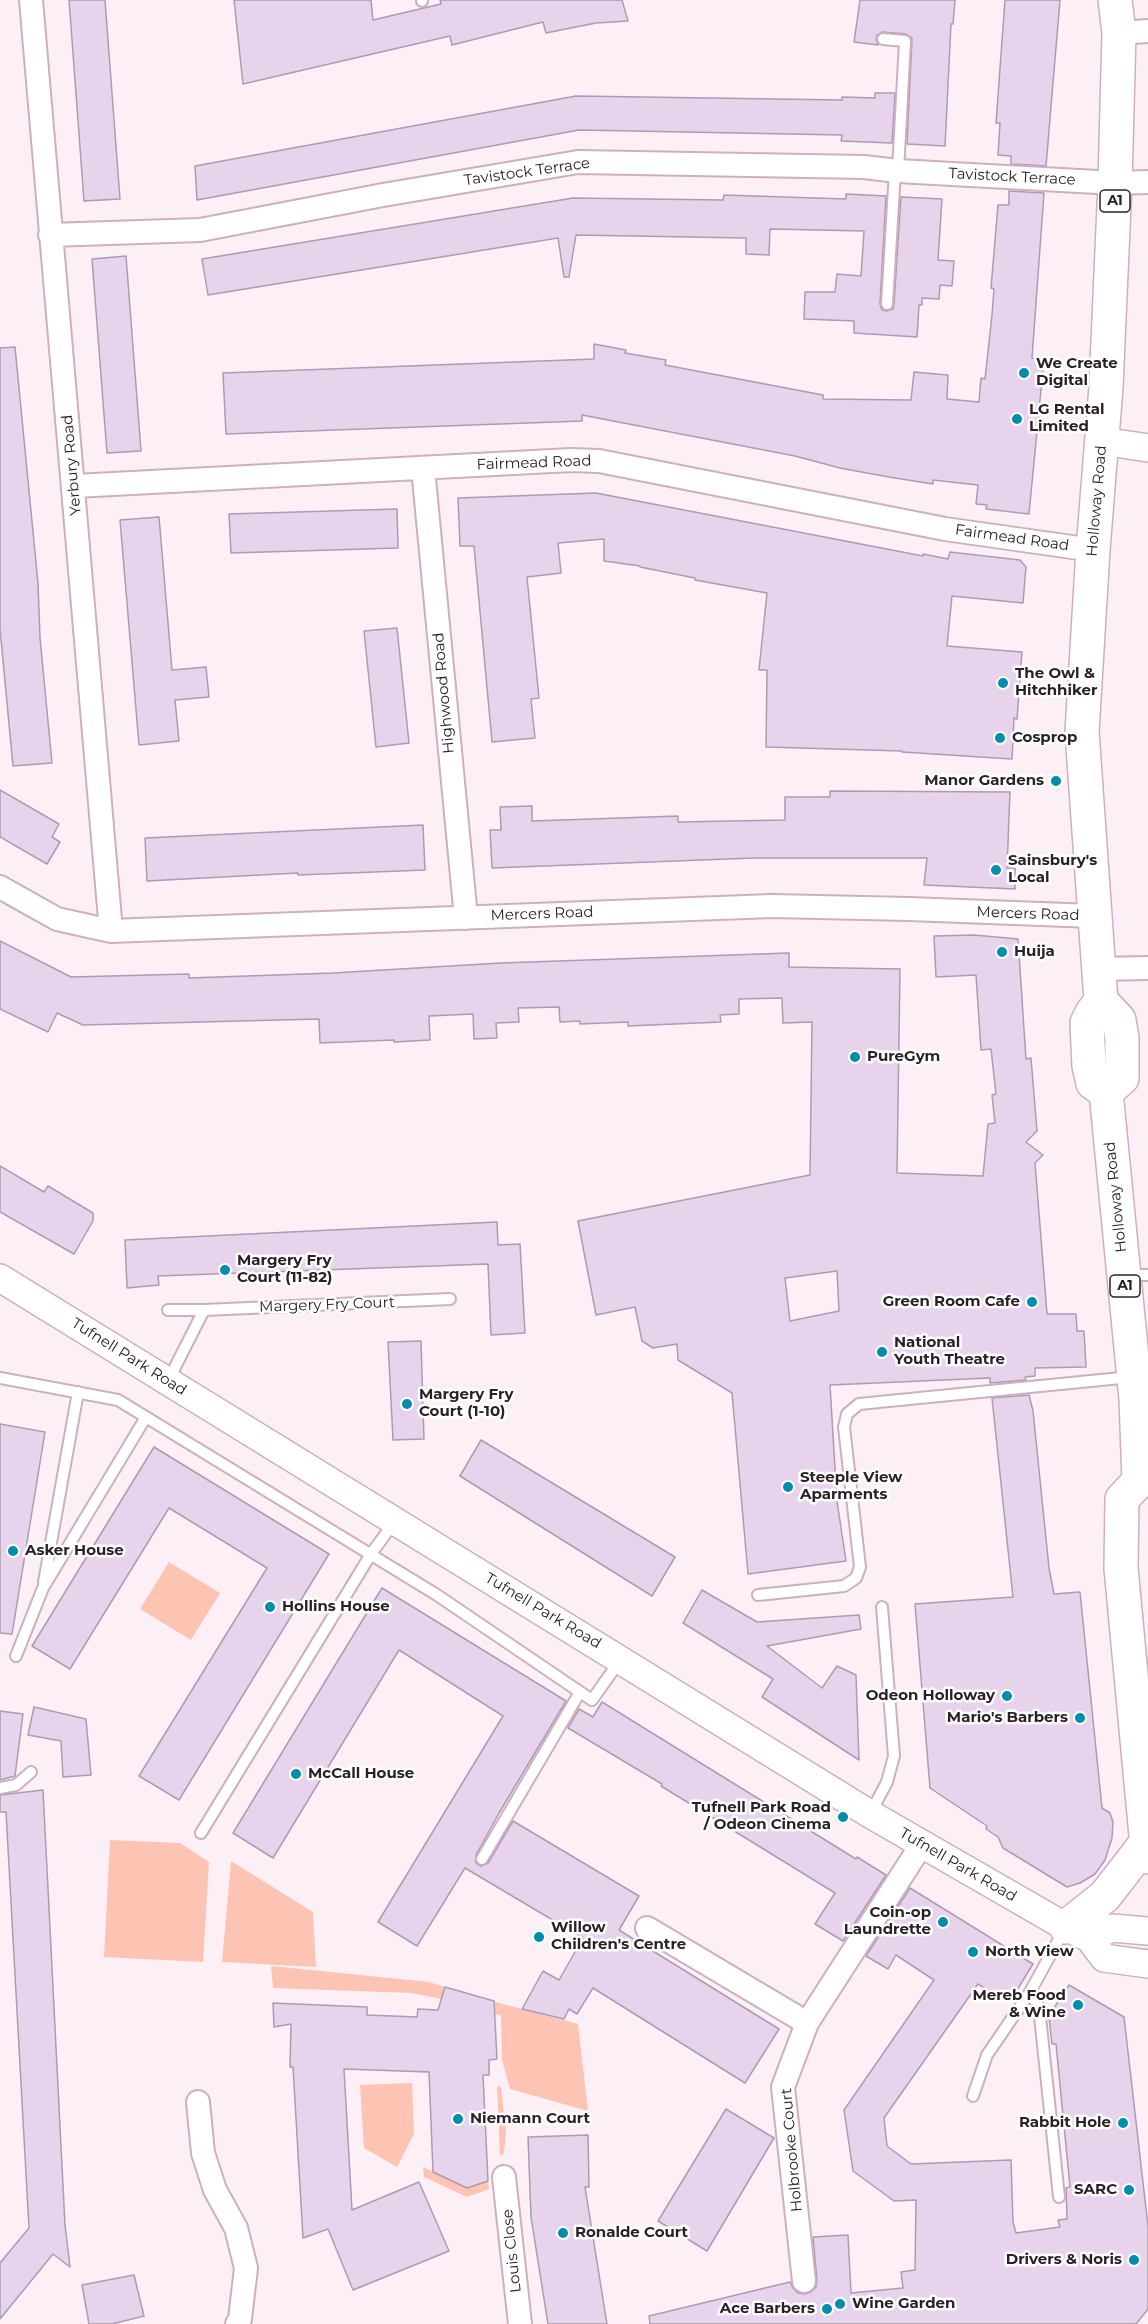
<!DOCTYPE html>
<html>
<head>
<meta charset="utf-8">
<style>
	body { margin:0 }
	canvas { display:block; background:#fcf0f6 }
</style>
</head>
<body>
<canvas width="1148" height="2324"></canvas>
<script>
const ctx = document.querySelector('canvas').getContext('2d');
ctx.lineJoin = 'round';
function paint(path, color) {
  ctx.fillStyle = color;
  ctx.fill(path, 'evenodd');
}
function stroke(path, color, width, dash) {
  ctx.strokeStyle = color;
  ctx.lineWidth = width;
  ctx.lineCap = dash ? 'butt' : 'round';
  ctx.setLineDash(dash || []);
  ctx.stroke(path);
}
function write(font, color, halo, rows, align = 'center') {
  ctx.font = font + ' Montserrat,sans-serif';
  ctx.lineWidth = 5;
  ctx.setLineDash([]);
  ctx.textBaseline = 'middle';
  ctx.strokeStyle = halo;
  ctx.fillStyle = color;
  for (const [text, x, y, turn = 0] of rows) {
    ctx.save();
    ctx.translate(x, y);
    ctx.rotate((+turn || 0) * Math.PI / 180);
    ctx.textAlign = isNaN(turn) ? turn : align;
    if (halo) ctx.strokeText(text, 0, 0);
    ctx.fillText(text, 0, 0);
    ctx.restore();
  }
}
const green = new Path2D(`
	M169 1562 220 1593 191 1640 140 1609Z
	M110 1840 180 1843 209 1862 203 1962 104 1957Z
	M231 1861 313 1912 316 1967 222 1962Z
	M271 1966 429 1982 445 1987 441 1999 412 1993 273 1988Z
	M495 2002 578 2024 588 2111 510 2089 502 2060 501 2016 493 2013Z
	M412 2083 414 2134 397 2167 364 2148 360 2085Z
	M497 2086 501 2087 506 2131 504 2153 500 2156Z
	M423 2167 467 2188 488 2181 489 2189 467 2197 424 2177Z`);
const building = new Path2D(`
	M69 0H105L120 199 84 201Z
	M234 0H371L373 20 441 4 440 0H622L628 21 596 23 546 33 543 22 452 45 450 36 243 84Z
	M860 0H955L953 24H951L945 146 907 144 912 38 906 34 883 32 877 35 876 39 878 45 854 42Z
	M1005 0H1060L1046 166 1011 164V156L998 155 1000 123H996Z
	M875 93H895L892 143 841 141 842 135 579 130 197 200 195 166 576 96 842 100V97L875 98Z
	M1009 191 1044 193 1032 358 1044 359 1029 514 986 509 987 505 976 504 978 485 933 480V484L889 477 840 468 795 456 582 415V421L226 434 223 373 594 359V344L626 350 625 353 666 360 665 365 823 395V399L911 400 914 372 948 375 947 399 979 402 981 378 985 379 992 315 994 289 991 288 998 205H1009Z
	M846 194 886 196 880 304 882 310 887 311 893 309 894 304 901 197 942 199 938 260 954 261 952 286 940 285 939 299 922 298V305H919L917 337 854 333V321L804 319 805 292H835L837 274 861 276 864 231 770 229 769 255 746 254V238L576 235 569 277H564L558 238 208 295 202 259 573 198 723 200 724 195 846 199Z
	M126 256 141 451 107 453 92 259Z
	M15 347 38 583 40 638 52 763 13 766 0 629V348Z
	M596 493 923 556V554L948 559 950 552 1020 560 1026 567 1023 603 952 596 947 646 1022 652 1017 719 1014 718 1012 759 902 752V751L766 747 767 670H759L767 593 695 580V578L640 567V566L604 561V539L558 543 561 573 527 577 539 698 531 699 535 738 492 742 474 546H460L458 498Z
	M397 509 398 548 231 553 229 514Z
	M159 517 172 670 206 667 209 697 175 700 179 741 139 745 120 520Z
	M397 628 409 743 376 747 364 631Z
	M0 790 59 824 52 837 60 842 47 864 0 837Z
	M830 791 1010 792 1007 868H1015V889L924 885 927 858H754L492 868 490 830H501L500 807 532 806V821L678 816V822L785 820V797H830Z
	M423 825 425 870 298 875V873L147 881 145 838Z
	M974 935 1018 939 1026 1059 1031 1058 1037 1131 1026 1142 1043 1155 1035 1163 1047 1314H1076L1077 1331H1084L1086 1367 1035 1368V1376L1025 1377 1026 1380 990 1383V1378L830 1385 837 1501 846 1561 748 1574 732 1393 678 1360 677 1344 653 1348 642 1341 635 1307 596 1315 578 1221 810 1175 812 1022 783 1023 782 998 739 999V1014L720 1015 721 1022 628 1026V1022L580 1024V1021L560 1022 559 1007 518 1008 519 1022 496 1023 497 1038 474 1039 473 1014 429 1016 430 1040 394 1042V1040L320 1043 319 1019 83 1025 57 1013 48 1032 0 1009V941L71 977 189 974V978L333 973 501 963 789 953V967L900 969 897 1173 983 1176 988 1124 995 1123 992 1095 996 1094 991 1049 981 1050 976 975 936 977 934 936ZM837 1271 839 1311 790 1321 785 1278Z
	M0 1166 44 1192 48 1186 93 1213V1221L74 1254 0 1212Z
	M497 1222 498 1245 520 1244 525 1333 491 1335 488 1264 158 1276 159 1285 127 1288 125 1240Z
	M421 1341 424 1439 393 1440 388 1342Z
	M1029 1395 1033 1411 1049 1568 1054 1594 1080 1592 1102 1808 1110 1813 1113 1822 1112 1838 1105 1860 1095 1874 1080 1883 1067 1887 1003 1848 998 1837 986 1829 987 1826 930 1788 915 1604 1013 1597 992 1398Z
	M0 1424 45 1432 12 1634 0 1633Z
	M481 1440 675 1557 652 1596 460 1476Z
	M154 1447 329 1554 179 1800 139 1776 267 1568 169 1508 70 1669 32 1646Z
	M382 1588 566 1701 499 1813 476 1855V1863L481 1866 488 1863 513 1821 639 1896 619 1930 779 2029 745 2083 593 1988 577 2014 569 2009 564 2019 522 2009 543 1971 559 1980 583 1938 465 1868 417 1946 378 1922 503 1716 399 1650 273 1858 233 1833Z
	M702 1590 757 1622 859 1615 861 1629 767 1646 822 1688 837 1666 856 1675 859 1760 762 1697 773 1679 683 1623Z
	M602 1702 856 1859 857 1857 886 1875 843 1941 815 1924 835 1893 661 1786 662 1784 568 1728 579 1709 593 1717Z
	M34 1707 86 1719 91 1775 63 1777 61 1741 28 1735Z
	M0 1711 23 1714 15 1776 0 1780Z
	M43 1790 65 2225 70 2267 53 2254 0 2319V2263L29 2228 6 1812H0V1795Z
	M910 1888 1033 1964 1011 2000 1002 1994 999 1997 978 1984 884 2118 887 2146 911 2164 1011 2160 1013 2222 1016 2233 1060 2227 1058 2220 1067 2219 1066 2188 1070 2187 1056 2044H1052L1048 2008H1054L1069 1985 1124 2017 1148 2226V2309L1136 2324H650L649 2316 790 2282 793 2288 798 2293 805 2294 811 2292 816 2287 817 2280 813 2237 848 2235 851 2293 903 2288 901 2272 915 2270 916 2200 894 2201 853 2171 844 2110 934 1980 896 1955 888 1969 866 1956Z
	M445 1987 494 2001 497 2059 489 2060V2075H483L488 2181 467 2188 433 2172 429 2072 344 2069 352 2210 419 2182 449 2251 353 2290 328 2229 303 2238 293 2067H290L291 2024 274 2027 273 2003 367 2007V2015L417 2017 418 2009 438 2010Z
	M726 2109 774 2138 707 2251 658 2221Z
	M588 2135 589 2187H585L607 2324H548L531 2217 528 2137Z
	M134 2275 144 2316 112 2324H89L82 2285Z`);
const service = new Path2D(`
	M422 0V1
	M883 39 905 41 898 171
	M887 304 895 171
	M1127 1275H1148
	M168 1310H204
	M0 1378 118 1400 437 1595 580 1692
	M168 1381 204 1310 450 1299
	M44 1582 78 1392
	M758 1595 844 1586 856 1578 860 1567 844 1427 847 1414 859 1404 1131 1377
	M16 1656 43 1588 146 1417
	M0 1788 16 1785 31 1772
	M870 1814 887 1782 894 1756 882 1607
	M201 1833 371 1554 395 1521
	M482 1859 580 1692 592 1700 621 1659
	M1030 1992 1039 2007 1059 2197
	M973 2096 987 2055 1030 1992 1064 1930`);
const minor = new Path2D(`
	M31 0C56 310 86 620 111 931
	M1119 33 1148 31
	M50 235 200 230 383 195 578 162 864 167 898 171 1115 183 1148 182
	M423 468 466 918
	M75 486 571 460 599 461 945 529 1093 550
	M0 887 57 919 111 931 772 906 909 909 1093 916
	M1098 969 1148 968
	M647 1928 807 2023
	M198 2102 203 2153 215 2190 236 2228 246 2268 240 2319 237 2324
	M504 2177 520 2324
	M804 2281 783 2087 807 2023 922 1844`);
const tertiary = new Path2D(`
	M1102 441 1148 448
	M0 1278 870 1814 1066 1927 1089 1938 1104 1958 1148 1964
	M1089 1938 1112 1928 1148 1931`);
const trunk = new Path2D(`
	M1101 1001 1119 1020 1122 1038V1078L1106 1092
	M1106 1092 1093 1083 1089 1066 1087 1023 1092 1013 1101 1001 1082 732 1093 550 1106 387 1115 183 1119 33 1115 0
	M1106 1092 1136 1399 1139 1481 1122 1499 1121 1568 1148 1857
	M1066 1927 1105 1896 1146 1843`);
const markers = [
	[1024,373,6,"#028dab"],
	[1017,419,6,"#028dab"],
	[1003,683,6,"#028dab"],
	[1000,738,6,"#028dab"],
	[1056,781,6,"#028dab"],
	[996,870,6,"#028dab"],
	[1002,952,6,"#028dab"],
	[855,1057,6,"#028dab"],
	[225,1270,6,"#028dab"],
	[1032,1302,6,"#028dab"],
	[882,1352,6,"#028dab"],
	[407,1404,6,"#028dab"],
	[788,1487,6,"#028dab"],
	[13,1551,6,"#028dab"],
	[270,1607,6,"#028dab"],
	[1007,1696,6,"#028dab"],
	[1080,1718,6,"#028dab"],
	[296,1774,6,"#028dab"],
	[843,1817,6,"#028dab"],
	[943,1922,6,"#028dab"],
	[539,1937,6,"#028dab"],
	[973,1952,6,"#028dab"],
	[1078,2005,6,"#028dab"],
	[458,2119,6,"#028dab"],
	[1123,2123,6,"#028dab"],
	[1129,2190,6,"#028dab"],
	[563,2233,6,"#028dab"],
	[1134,2260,6,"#028dab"],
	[840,2304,6,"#028dab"],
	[827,2309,6,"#028dab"]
];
const shields = [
	[1115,201,30],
	[1125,1286,30]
];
const shieldNames = [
	["A1",1115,201],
	["A1",1125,1286]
];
const streetNames = [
	["Tavistock Terrace",527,172,-8],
	["Tavistock Terrace",1012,177,3],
	["Fairmead Road",534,463,-2],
	["Yerbury Road",72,465,-95],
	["Holloway Road",1097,501,-85],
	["Fairmead Road",1012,538,8],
	["Highwood Road",444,693,-95],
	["Mercers Road",542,914,-2],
	["Mercers Road",1028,914,2],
	["Holloway Road",1116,1197,-96],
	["Margery Fry Court",327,1305,-2],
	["Tufnell Park Road",129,1357,32],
	["Tufnell Park Road",543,1611,31],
	["Tufnell Park Road",958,1865,30],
	["Holbrooke Court",792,2150,-95],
	["Louis Close",512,2251,-96]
];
const poiNames = [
	["We Create",1036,364],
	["Digital",1036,381],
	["LG Rental",1029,410],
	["Limited",1029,427],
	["The Owl &",1015,674],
	["Hitchhiker",1015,691],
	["Cosprop",1012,738],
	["Manor Gardens",1044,781,"right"],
	["Sainsbury's",1008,861],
	["Local",1008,878],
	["Huija",1014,952],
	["PureGym",867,1057],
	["Margery Fry",237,1261],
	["Court (11-82)",237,1278],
	["Green Room Cafe",1020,1302,"right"],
	["National",894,1343],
	["Youth Theatre",894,1360],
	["Margery Fry",419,1395],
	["Court (1-10)",419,1412],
	["Steeple View",800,1478],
	["Aparments",800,1495],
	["Asker House",25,1551],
	["Hollins House",282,1607],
	["Odeon Holloway",995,1696,"right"],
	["Mario's Barbers",1068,1718,"right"],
	["McCall House",308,1774],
	["Tufnell Park Road",831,1808,"right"],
	["/ Odeon Cinema",831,1825,"right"],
	["Coin-op",931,1913,"right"],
	["Laundrette",931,1930,"right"],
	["Willow",551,1928],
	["Children's Centre",551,1945],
	["North View",985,1952],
	["Mereb Food",1066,1996,"right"],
	["& Wine",1066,2013,"right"],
	["Niemann Court",470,2119],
	["Rabbit Hole",1111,2123,"right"],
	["SARC",1117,2190,"right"],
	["Ronalde Court",575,2233],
	["Drivers & Noris",1122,2260,"right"],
	["Wine Garden",852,2304],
	["Ace Barbers",815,2309,"right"]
];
paint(green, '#fdc4b4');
paint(building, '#e7d3eb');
stroke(building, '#ad9bb1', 1.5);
stroke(service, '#cdb0bf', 14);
stroke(minor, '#cdb0bf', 26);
stroke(tertiary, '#cdb0bf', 30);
stroke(trunk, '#cdb0bf', 36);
stroke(service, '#fff', 10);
stroke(minor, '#fff', 22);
stroke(tertiary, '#fff', 27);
stroke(trunk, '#fff', 33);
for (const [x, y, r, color] of markers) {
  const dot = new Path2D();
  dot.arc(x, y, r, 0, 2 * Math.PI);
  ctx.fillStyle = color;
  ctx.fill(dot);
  stroke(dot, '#fff', 2);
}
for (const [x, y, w] of shields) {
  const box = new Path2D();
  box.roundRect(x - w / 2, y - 11, w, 22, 4.5);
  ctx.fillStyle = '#fff';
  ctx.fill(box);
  stroke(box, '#2b2026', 1.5);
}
write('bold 14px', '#2b2026', null, shieldNames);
write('15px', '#2b2026', '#fff', streetNames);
write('bold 15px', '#2b2026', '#fff', poiNames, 'left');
</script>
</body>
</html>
